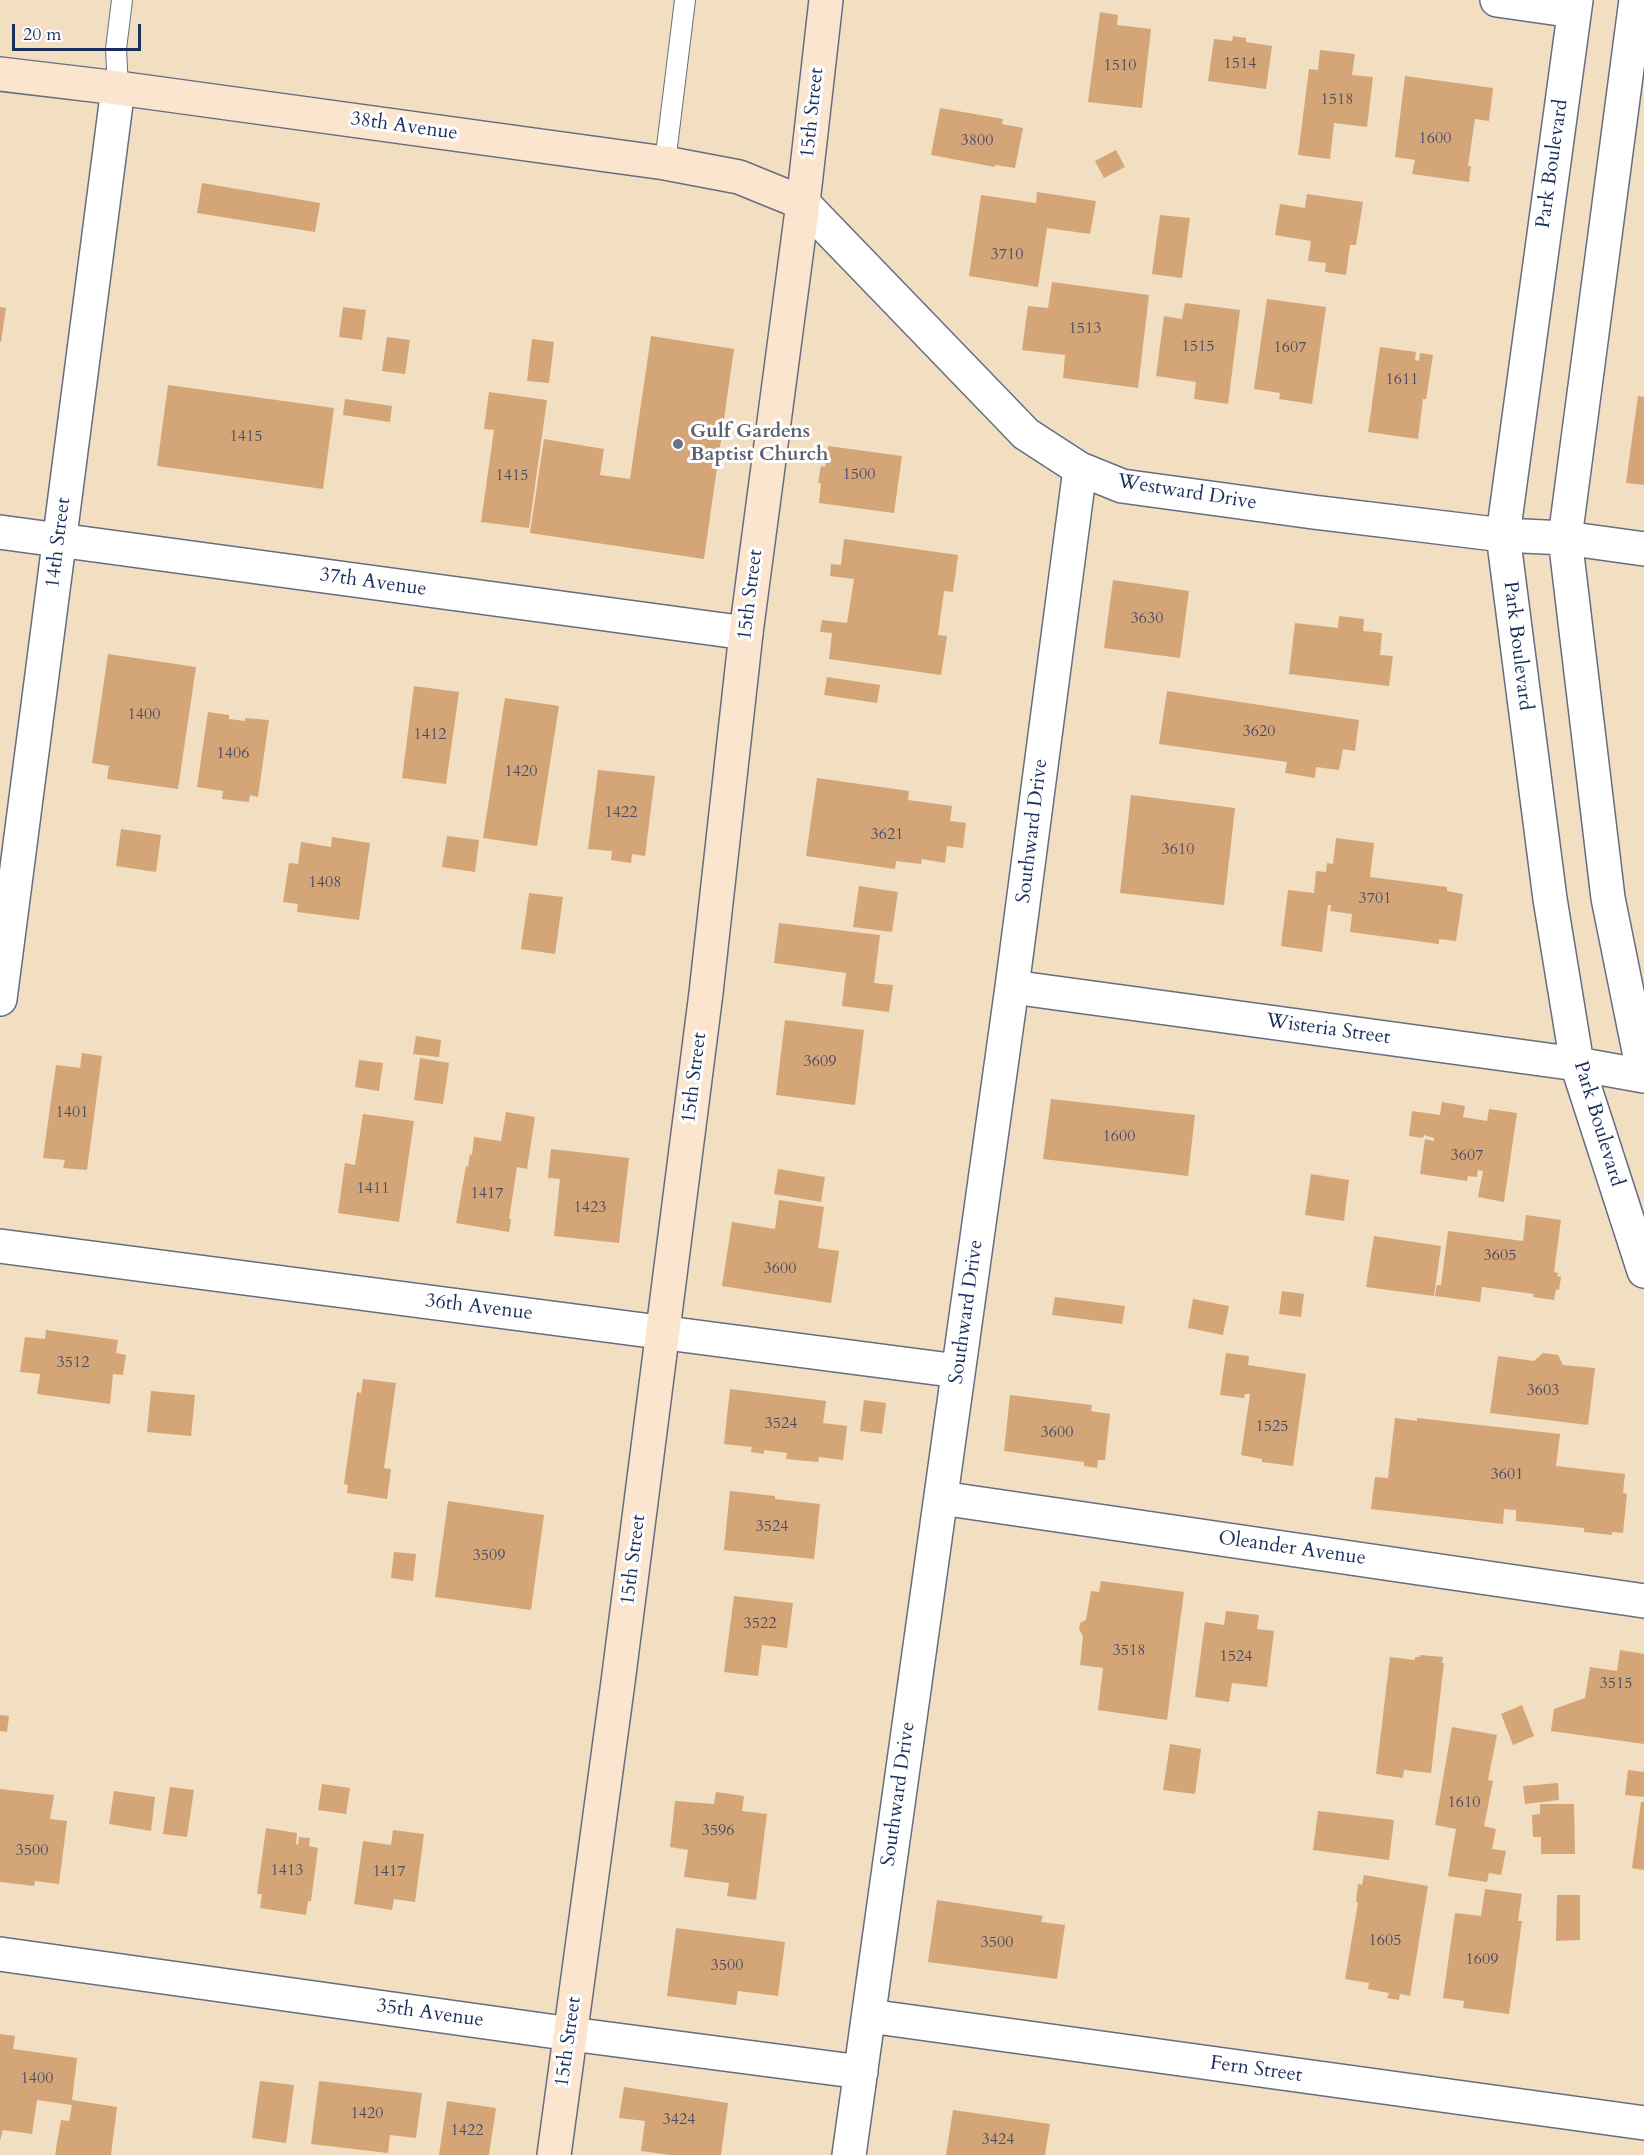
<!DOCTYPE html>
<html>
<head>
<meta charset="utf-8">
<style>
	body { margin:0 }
	#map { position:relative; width:1644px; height:2155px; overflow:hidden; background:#f2dfc1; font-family:Cardo,serif }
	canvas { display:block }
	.scale { position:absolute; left:12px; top:24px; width:129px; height:27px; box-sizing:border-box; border:3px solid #1b2f5e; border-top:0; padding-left:8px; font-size:18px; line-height:21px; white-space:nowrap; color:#1b2f5e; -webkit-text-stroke:4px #fff; paint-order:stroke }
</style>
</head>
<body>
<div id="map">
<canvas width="1644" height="2155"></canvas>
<div class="scale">20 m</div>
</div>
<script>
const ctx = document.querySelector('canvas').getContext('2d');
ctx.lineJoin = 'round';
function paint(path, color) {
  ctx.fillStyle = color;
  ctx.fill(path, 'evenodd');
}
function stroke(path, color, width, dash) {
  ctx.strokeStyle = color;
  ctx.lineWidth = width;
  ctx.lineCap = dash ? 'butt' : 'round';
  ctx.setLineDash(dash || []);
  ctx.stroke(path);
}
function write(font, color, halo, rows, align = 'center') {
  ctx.font = font + ' Cardo,serif';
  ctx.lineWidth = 6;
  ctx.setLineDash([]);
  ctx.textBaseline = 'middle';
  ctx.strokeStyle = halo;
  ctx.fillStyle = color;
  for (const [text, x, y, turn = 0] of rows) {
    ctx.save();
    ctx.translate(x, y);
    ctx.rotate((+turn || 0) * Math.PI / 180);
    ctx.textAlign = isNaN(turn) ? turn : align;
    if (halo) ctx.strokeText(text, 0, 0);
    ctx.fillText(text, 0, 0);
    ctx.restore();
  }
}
const building = new Path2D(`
	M1100 12 1118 15 1117 25 1151 29 1142 108 1088 102Z
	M1233 36 1246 38V42L1272 46 1266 89 1208 81 1214 39 1232 41Z
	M1320 50 1355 54 1352 75 1373 77 1367 127 1334 123 1330 159 1298 155 1309 69 1318 70Z
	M1405 76 1493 88 1489 121 1475 119 1468 166H1471L1469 182 1412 174 1415 160 1395 157Z
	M940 108 1003 119 1002 124 1023 128 1015 168 995 165V167L931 155Z
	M1116 150 1125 167 1104 178 1095 161Z
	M202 183 320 203 315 232 197 213Z
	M1037 192 1096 201 1090 234 1047 228 1038 287 969 276 981 195 1036 203Z
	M1307 194 1363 202 1356 245H1350L1346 275 1325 272 1326 263 1308 261 1311 241 1275 235 1280 204 1305 208Z
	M1160 215 1190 218 1182 278 1152 274Z
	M1052 282 1149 295 1138 388 1063 378 1065 355 1022 350 1028 306 1048 308Z
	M1267 299 1326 307 1312 404 1279 399 1280 393 1254 389Z
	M1185 303 1240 310 1228 404 1194 399 1196 382 1156 376 1164 316 1182 319Z
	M0 307 6 308 1 342H0Z
	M343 307 366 310 362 340 339 337Z
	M651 336 734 349 704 559 530 533 544 439 604 449 600 475 630 479Z
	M387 337 410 340 405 374 382 371Z
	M532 339 554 342 549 383 527 381Z
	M1380 347 1416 352 1415 360 1419 361 1420 353 1433 355 1426 399H1423L1418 439 1368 432Z
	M168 385 334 408 323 489 157 466Z
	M489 392 547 400 529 528 481 522 494 430 484 429Z
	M1638 396 1644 397V485L1626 483Z
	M345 399 392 406 390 422 343 415Z
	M828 446 902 456 894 513 819 503 821 483H818L821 466 825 467Z
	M844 539 958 555 953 592 944 591 938 635 947 636 941 675 829 659 832 633 820 632 822 620 847 623 854 579 830 576 831 564 841 565Z
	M1113 580 1189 591 1180 658 1104 648Z
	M1339 616 1364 619 1363 631 1382 633 1380 655 1393 656 1389 686 1289 674 1295 623 1338 628Z
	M108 654 196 667 178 789 107 779 109 766 92 763Z
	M827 677 880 685 877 703 824 695Z
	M414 686 459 692 446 784 402 778Z
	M1167 691 1359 720 1355 751 1343 749 1339 770 1316 767 1315 778 1285 773 1287 762 1159 744Z
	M505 698 559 706 537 846 483 838Z
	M208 712 229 715V719L245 721V718L269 720 258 797 250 795 249 802 222 799 223 791 197 787Z
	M598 770 655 776 645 856 632 854 631 863 611 860 612 851 588 849Z
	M817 778 909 791 908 800 952 806 950 821 966 823 963 848 947 846 945 863 922 859 921 864 896 861 895 869 806 856Z
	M1131 795 1235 808 1224 905 1120 893Z
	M121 829 161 835 156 872 116 866Z
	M447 836 479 840 475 872 442 867Z
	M332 837 370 843 359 920 297 912 298 904 283 902 289 863 298 864 301 842 331 847Z
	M1336 838 1374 843 1370 877 1447 887V891L1463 894 1456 941 1439 939V944L1350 932 1352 914 1330 911 1331 905H1328L1322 952 1281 946 1288 890 1314 893 1316 871 1326 872 1327 863 1333 864Z
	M859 886 898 892 892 932 853 927Z
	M529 893 563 897 555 954 521 949Z
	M779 923 880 935 874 983 893 985 889 1012 842 1006 846 973 774 963Z
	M785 1020 864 1030 855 1105 776 1095Z
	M416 1036 441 1040 439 1057 413 1054Z
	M82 1053 102 1056 87 1170 63 1168 65 1160 43 1158 56 1065 80 1068Z
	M420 1058 449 1063 443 1104 414 1100Z
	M359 1060 383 1063 379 1091 355 1087Z
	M1051 1099 1195 1115 1188 1176 1043 1159Z
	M1442 1102 1465 1106 1463 1117 1487 1121 1489 1109 1517 1113 1504 1202 1478 1197 1483 1171 1478 1170 1477 1177 1468 1176 1467 1181 1420 1174 1425 1139 1434 1141V1138L1424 1135 1423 1138 1409 1136 1412 1111 1440 1115Z
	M506 1112 535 1117 527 1169 517 1167 509 1219H511L509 1232 456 1223 466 1166 468 1167 470 1154 472 1155 474 1137 501 1141Z
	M363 1114 414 1121 399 1222 338 1213 345 1163 355 1165Z
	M551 1149 629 1158 619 1243 554 1236 560 1179 548 1178Z
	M778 1169 825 1177 821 1202 774 1194Z
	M1311 1174 1349 1180 1344 1221 1305 1215Z
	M779 1200 824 1207 818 1248 839 1251 831 1303 722 1286 732 1222 775 1229Z
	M1526 1215 1561 1220 1554 1272 1558 1273 1557 1276 1561 1277 1559 1290 1556 1289 1554 1300 1533 1297 1534 1294 1482 1287 1480 1302 1435 1296 1437 1285H1441L1448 1231 1523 1241Z
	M1374 1236 1441 1246 1434 1296 1366 1287Z
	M1282 1291 1304 1294 1301 1317 1279 1314Z
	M1055 1297 1125 1306 1122 1324 1052 1315Z
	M1193 1299 1229 1306 1223 1335 1188 1328Z
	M46 1330 118 1340 116 1353 126 1355 123 1375 113 1374 110 1404 37 1394 40 1374 20 1372 25 1337 45 1339Z
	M1226 1353 1249 1356 1248 1365 1306 1374 1293 1466 1262 1462V1459L1241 1455 1250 1394H1245L1244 1398 1220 1395Z
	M1543 1353 1558 1355 1563 1365 1595 1368 1588 1425 1490 1413 1498 1356 1534 1361Z
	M363 1379 396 1383 384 1468 391 1469 387 1499 347 1493 348 1485 344 1484 357 1392 361 1393Z
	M730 1389 826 1401 823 1423 847 1426 843 1460 819 1457 818 1462 786 1459 787 1453 764 1450V1454L751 1452 752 1447 724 1444Z
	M151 1391 195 1395 191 1436 147 1432Z
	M1010 1395 1092 1405 1091 1411 1110 1414 1105 1460H1098L1097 1468 1084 1466V1462L1004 1451Z
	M864 1400 886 1403 882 1434 860 1431Z
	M1395 1418 1417 1421V1418L1560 1434 1556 1466 1625 1474 1623 1493 1627 1494 1623 1533 1612 1532V1535L1584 1532V1528L1516 1521V1510L1504 1509 1503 1524 1371 1509 1375 1477 1388 1478Z
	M730 1491 775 1496V1499L820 1504 814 1559 724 1550Z
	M448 1501 544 1515 531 1610 435 1597Z
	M394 1552 416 1554 413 1581 391 1578Z
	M1101 1581 1184 1592 1167 1720 1098 1710 1103 1668 1080 1665 1083 1636 1079 1629 1080 1623 1086 1620 1091 1591 1099 1592Z
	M734 1596 793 1603 787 1648 762 1645 758 1676 724 1672Z
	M1226 1611 1259 1615 1257 1629 1274 1631 1267 1687 1232 1683 1229 1702 1195 1697 1205 1622 1224 1625Z
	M1620 1650 1644 1654V1744L1551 1731 1554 1709 1585 1698 1590 1667 1617 1671Z
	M1420 1655 1443 1657 1442 1663H1444L1431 1773 1404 1770 1403 1778 1376 1774 1390 1657 1415 1660V1657H1419Z
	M1522 1705 1534 1736 1513 1745 1501 1714Z
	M0 1715 9 1716 7 1732 0 1731Z
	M1452 1727 1497 1735 1488 1780 1493 1781 1484 1826 1496 1829 1492 1849 1506 1851 1501 1875 1489 1873 1487 1882 1448 1876 1456 1829 1435 1825Z
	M1170 1744 1201 1749 1195 1794 1163 1790Z
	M1628 1770 1644 1772V1797L1625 1795Z
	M1558 1783 1559 1800 1525 1804 1523 1786Z
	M322 1784 350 1788 346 1814 318 1810Z
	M170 1787 194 1790 187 1837 163 1834Z
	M0 1789 54 1795 50 1819 67 1821 59 1884 35 1881 34 1886 0 1882Z
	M114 1791 155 1797 151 1831 109 1824Z
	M716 1792 744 1796 742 1811 767 1814 756 1900 727 1896 729 1883 684 1877 688 1850 670 1847 675 1801 714 1804Z
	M1641 1802H1644V1870L1632 1868Z
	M1540 1804H1574L1575 1854H1541V1837H1533L1532 1815 1540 1814Z
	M1318 1811 1394 1820 1389 1860 1313 1850Z
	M266 1828 297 1833 296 1844 298 1845 299 1837 310 1838 309 1846 318 1848 311 1901H308L306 1915 260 1908 262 1894H257Z
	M393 1830 424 1834 415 1902 394 1899 392 1910 354 1904 363 1841 391 1845Z
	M1364 1875 1428 1886 1410 1996 1400 1994 1399 2000 1387 1998 1389 1993 1368 1989 1369 1983 1345 1979 1358 1903 1356 1902 1358 1884 1362 1885Z
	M1485 1889 1522 1894 1518 1921H1522L1509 2014 1463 2008 1464 2001 1443 1998 1455 1913 1481 1916Z
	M1557 1895H1580V1940L1556 1941Z
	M937 1900 1043 1916 1041 1922 1065 1925 1057 1979 928 1962Z
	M676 1928 785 1942 778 1996 738 1991 736 2005 667 1996Z
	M0 2034 15 2036 13 2049 77 2058 72 2100 117 2107 111 2155H55L61 2120 69 2121 72 2105 37 2100 32 2134 3 2130 0 2141Z
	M260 2081 294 2085 286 2143 252 2138Z
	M319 2081 422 2093 416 2138 390 2135 388 2153 311 2144Z
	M624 2087 728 2103 721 2155H670L641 2151 645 2121 619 2118Z
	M447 2101 496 2108 489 2155H439Z
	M953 2110 1050 2124 1045 2155H946Z`);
const lane = new Path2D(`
	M118 88 116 49 122 0
	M665 163 685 0`);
const street = new Path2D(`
	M1497 0 1574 11
	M1576 0 1503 535 1550 899 1577 1064 1644 1271
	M1636 0 1565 538 1608 898 1644 1076
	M803 203 1026 434 1080 469 1122 486 1313 512 1503 535 1565 538 1644 549
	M0 532 746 633
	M1012 987 1577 1064 1644 1076
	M0 999 118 88
	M0 1246 958 1371
	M941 1498 1644 1601
	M0 1954 571 2034 861 2072
	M869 2016 1644 2123
	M849 2155 1012 987 1080 469`);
const secondary = new Path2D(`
	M0 74 118 88 665 163 739 177 803 203
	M554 2155 618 1682 706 993 746 633 803 203 826 0`);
const markers = [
	[678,444,6,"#6b7280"]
];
const numberNames = [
	["1514",1240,64],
	["1510",1120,66],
	["1518",1337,100],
	["1600",1435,139],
	["3800",977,141],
	["3710",1007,255],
	["1513",1085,329],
	["1515",1198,347],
	["1607",1290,348],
	["1611",1402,380],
	["1415",246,437],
	["1500",859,475],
	["1415",512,476],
	["3630",1147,619],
	["1400",144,715],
	["3620",1259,732],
	["1412",430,735],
	["1406",233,754],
	["1420",521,772],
	["1422",621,813],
	["3621",887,835],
	["3610",1178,850],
	["1408",325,883],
	["3701",1375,899],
	["3609",820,1062],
	["1401",72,1113],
	["1600",1119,1137],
	["3607",1467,1156],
	["1411",373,1189],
	["1417",487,1194],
	["1423",590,1208],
	["3605",1500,1256],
	["3600",780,1269],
	["3512",73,1363],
	["3603",1543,1391],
	["3524",781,1424],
	["1525",1272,1427],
	["3600",1057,1433],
	["3601",1507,1475],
	["3524",772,1527],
	["3509",489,1556],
	["3522",760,1624],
	["3518",1129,1651],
	["1524",1236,1657],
	["3515",1616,1684],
	["1610",1464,1803],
	["3596",718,1831],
	["3500",32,1851],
	["1413",287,1871],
	["1417",389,1872],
	["1605",1385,1941],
	["3500",997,1943],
	["1609",1482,1960],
	["3500",727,1966],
	["1400",37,2079],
	["1420",367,2114],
	["3424",679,2120],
	["1422",467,2131],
	["3424",998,2140]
];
const streetNames = [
	["15th Street",813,113,-84],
	["38th Avenue",404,127,8],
	["Park Boulevard",1553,164,-82],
	["Westward Drive",1187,493,9],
	["14th Street",59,543,-83],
	["37th Avenue",373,583,8],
	["15th Street",751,595,-83],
	["Park Boulevard",1517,646,83],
	["Southward Drive",1033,831,-83],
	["Wisteria Street",1328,1030,8],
	["15th Street",695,1078,-83],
	["Park Boulevard",1598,1124,73],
	["36th Avenue",479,1308,7],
	["Southward Drive",967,1312,-82],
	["Oleander Avenue",1292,1549,8],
	["15th Street",634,1560,-83],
	["Southward Drive",899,1794,-82],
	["35th Avenue",430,2014,8],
	["15th Street",569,2042,-82],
	["Fern Street",1256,2070,8]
];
const worshipNames = [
	["Gulf Gardens",690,432],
	["Baptist Church",690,455]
];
paint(building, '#d4a577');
stroke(lane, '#666d81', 22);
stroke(street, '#666d81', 36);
stroke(secondary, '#666d81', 36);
stroke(lane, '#fff', 20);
stroke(street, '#fff', 33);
stroke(secondary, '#fbe5cf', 33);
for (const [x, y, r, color] of markers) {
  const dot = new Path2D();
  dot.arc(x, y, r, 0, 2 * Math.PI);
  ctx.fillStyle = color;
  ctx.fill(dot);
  stroke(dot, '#fff', 2);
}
write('16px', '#494c64', null, numberNames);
write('20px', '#1b2f5e', '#fff', streetNames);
write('bold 20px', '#5b616d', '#fff', worshipNames, 'left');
</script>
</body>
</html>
